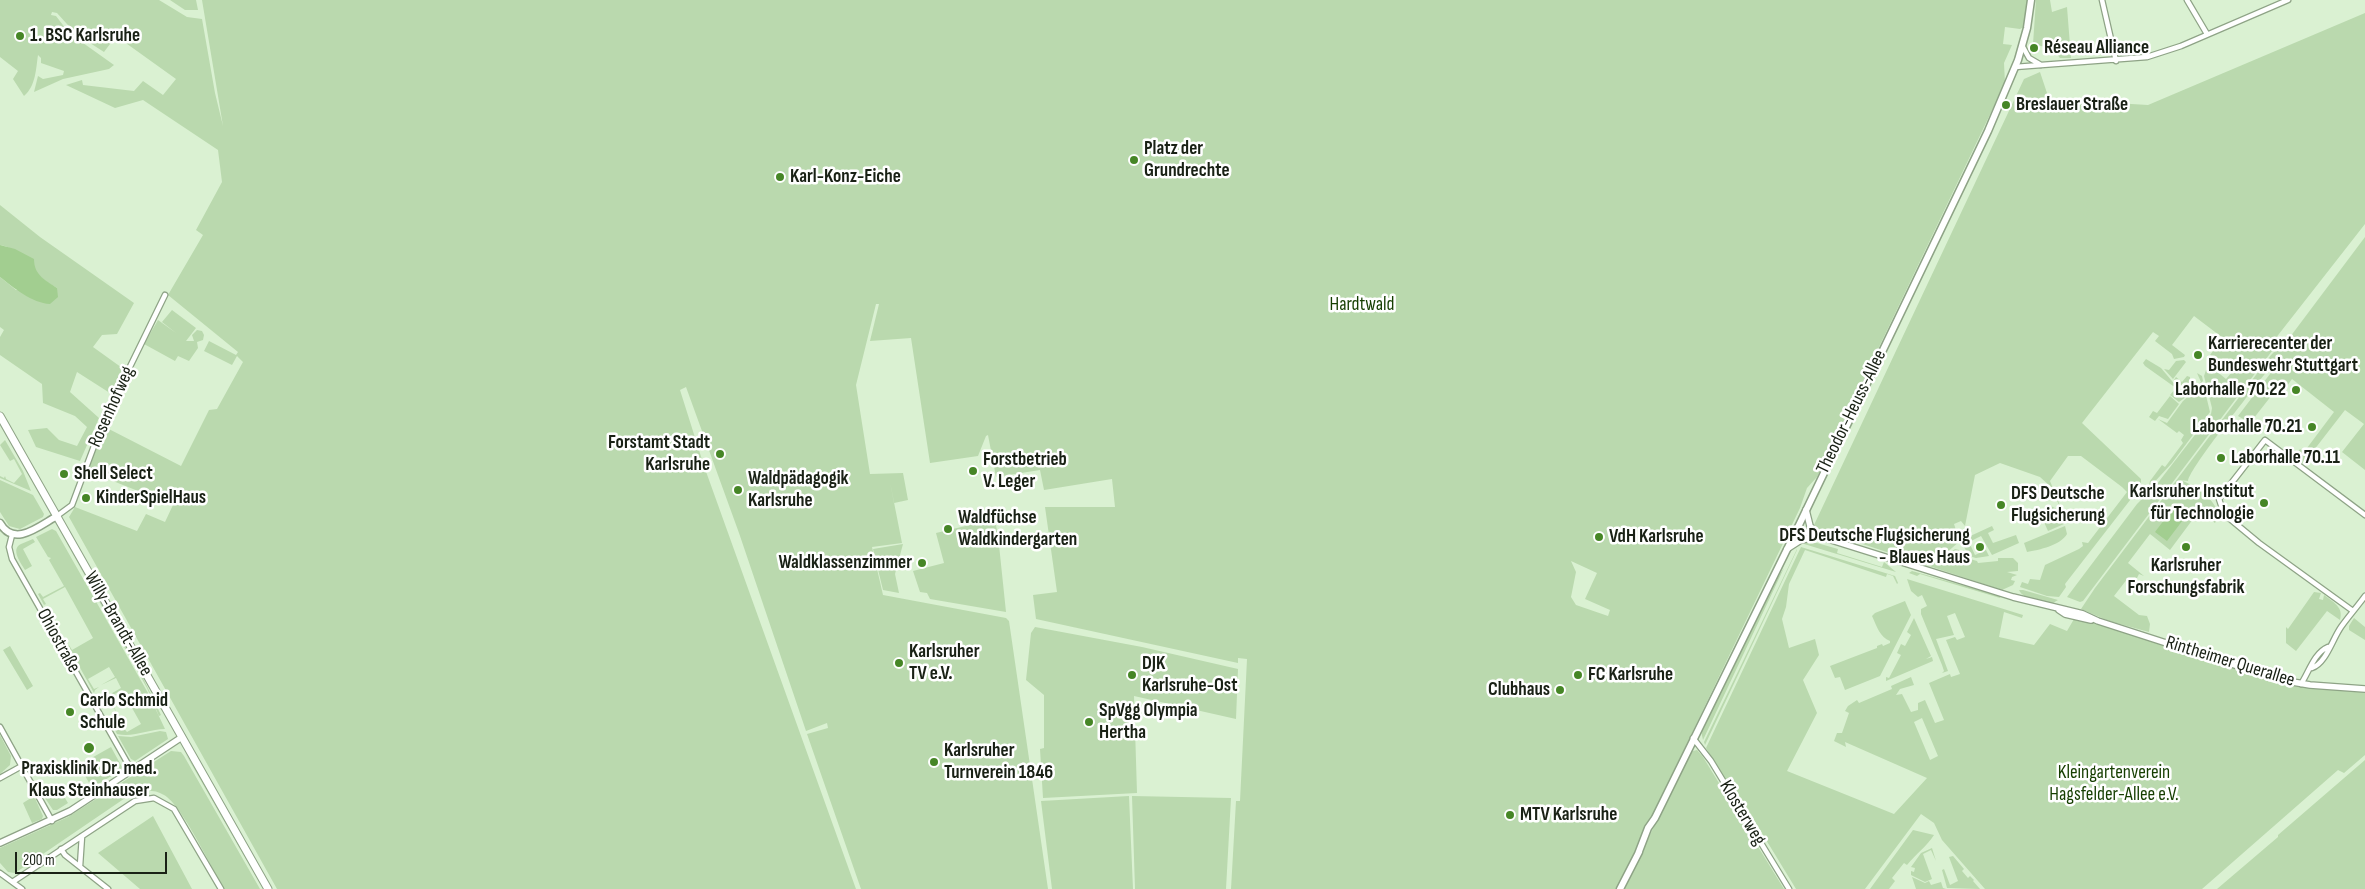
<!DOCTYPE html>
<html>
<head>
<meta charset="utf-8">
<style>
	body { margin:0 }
	#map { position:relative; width:2365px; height:889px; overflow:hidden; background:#daf1d2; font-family:"Sofia Sans Condensed",sans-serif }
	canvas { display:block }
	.scale { position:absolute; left:15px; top:852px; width:152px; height:22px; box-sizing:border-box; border:2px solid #192115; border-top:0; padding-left:6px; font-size:15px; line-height:18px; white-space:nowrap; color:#192115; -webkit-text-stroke:4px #fff; paint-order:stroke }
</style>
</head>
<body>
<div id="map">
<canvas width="2365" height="889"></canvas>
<div class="scale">200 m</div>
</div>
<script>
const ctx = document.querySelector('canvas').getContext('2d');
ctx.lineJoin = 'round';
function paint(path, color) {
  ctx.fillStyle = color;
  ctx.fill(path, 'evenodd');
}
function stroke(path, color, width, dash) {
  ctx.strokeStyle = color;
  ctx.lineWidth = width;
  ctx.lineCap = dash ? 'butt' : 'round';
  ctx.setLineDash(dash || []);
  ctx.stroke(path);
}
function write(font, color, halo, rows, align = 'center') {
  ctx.font = font + ' "Sofia Sans Condensed",sans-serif';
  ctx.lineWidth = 5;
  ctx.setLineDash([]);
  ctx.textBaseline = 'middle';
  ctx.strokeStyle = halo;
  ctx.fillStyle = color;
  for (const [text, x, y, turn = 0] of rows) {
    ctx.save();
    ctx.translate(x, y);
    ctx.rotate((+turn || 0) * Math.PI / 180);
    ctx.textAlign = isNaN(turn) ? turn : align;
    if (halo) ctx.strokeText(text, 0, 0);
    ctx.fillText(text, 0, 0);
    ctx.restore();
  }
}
const green = new Path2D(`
	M0 0H159L187 17 202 19 215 93 223 126 202 0H2028L2024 27 2020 29 2005 27 2003 44 2012 45 2004 63 2005 83 1817 477 1807 488 1800 508 1617 889H1231L1236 801H1240L1247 659 1238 658V663L1036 619 1033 595 1057 592 1045 507H1115L1112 479 1044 490 1040 470 996 477 988 435 986 436 978 456 930 463 911 338 870 341 879 304H876L856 385 870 474 903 473 908 500 894 503 890 482 902 543 872 547 883 595 1006 618 1009 621 1048 889H861L807 734 828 728 827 723 806 731 739 533 686 387 680 390 704 466 856 889H277L69 517 75 507 137 531 146 514 165 522 173 505 88 471 103 426 181 466 209 410 217 409 243 362 237 356 232 365 204 351 209 341 236 355 238 352 168 295 203 235 196 230 222 182 218 150 143 100 115 108 66 85 82 80 83 85 134 91 143 81 163 95 176 79 116 36 104 52 76 34 57 13 52 12 51 15 56 16 69 33 114 65 109 69 63 79 34 92 38 76 43 79 63 75 64 71 41 63V58L38 55C36 68 36 86 24 96L13 79 18 71 0 57ZM1571 561 1597 573 1585 599 1610 610 1608 616 1576 605 1571 597 1576 572Z
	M170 0H196L198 10H185Z
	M2036 0H2050L2052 12 2067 7 2071 58H2060L2053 49 2033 44Z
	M2365 13V224L2268 348 2272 351 2083 601 2080 602 2067 597 2137 504 2157 484 2211 414 2212 408 2204 376 2206 370 2212 374 2215 370 2226 379 2232 372 2210 355 2223 338 2194 316 2172 345 2185 355 2184 357 2174 359 2172 354 2155 341 2159 336 2153 332 2082 423 2141 479V486L2065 584 2066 587 2059 597 2047 596 2020 587 2022 582 2028 584 2030 579 2040 580 2045 565 2079 549 2083 546 2082 542 2088 543 2127 492 2122 487 2081 456H2068L2050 481 2067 523 2051 487 2040 477 2000 463 1975 475 1965 526 1961 521 1954 524 1956 530 1954 531 1960 541 1945 554 1947 556 1955 549 1959 550 1963 557 1977 561 1978 563 1998 561V558H2013L2018 563V571L2007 572 2017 575 2012 577 2011 580 2015 581 2013 585 2002 590 1817 529 1814 525 2024 79 2040 72 2049 99 2148 105Z
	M0 205 40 237 134 303 117 334 102 335 93 347 125 370 113 395 77 372 70 392 99 418 80 461 36 447 28 430 47 428 59 440 77 446 87 427 75 416 43 403 42 384 0 355V337L4 330 0 327V277L16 290 57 288C53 285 47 283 43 279 29 268 19 248 0 245Z
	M2365 237V470L2342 452 2364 424 2345 410 2307 459 2301 464 2294 458 2300 449 2304 452 2334 412 2292 379 2284 390 2279 386 2250 423 2238 416 2273 370 2270 367C2257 385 2190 467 2188 481L2180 480C2193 484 2228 506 2215 523L2199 511 2170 550 2150 534 2128 563 2144 576 2139 574 2135 582 2128 578 2114 596 2139 615 2147 616 2150 624 2149 632 2109 621 2081 609 2095 588 2271 355 2277 349H2281Z
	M172 310 196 328 186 341H194L192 335 197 330 202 331 204 335 203 340 197 342 198 348 189 361 178 356 175 361 144 344 158 320 176 333 162 322Z
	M2146 359 2161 368 2177 387 2190 394 2179 402 2170 395 2176 388 2145 366 2143 363Z
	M2184 360 2186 362 2173 379 2164 369 2169 370 2176 361Z
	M2197 373 2202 376 2203 381 2191 393 2174 380 2176 377 2182 382 2187 376 2190 377V383L2193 386 2198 385 2201 382Z
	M2203 383 2210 412 2172 463 2148 489 2150 481 2162 465 2165 467 2183 443 2181 440 2184 435 2179 431 2177 433 2158 419 2167 423 2183 401Z
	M2170 396 2179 404 2168 419 2159 416 2155 421 2149 417 2153 411 2157 413Z
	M5 440 23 471 31 491 0 478V476L4 478 5 476 6 479 14 483 22 474 14 459 10 461 0 445Z
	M0 480 33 495 44 514 43 517 20 529 9 526 0 512Z
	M2051 506 2057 509 2064 524 2048 531 2039 511Z
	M995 519 999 543 981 546V548L999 545 1006 612 930 599 927 593 920 592 913 571 944 563 936 533Z
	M1992 526 1994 530 1988 533 1993 543 2016 535 2019 543 1992 555 1981 536 1969 542 1975 555 1986 550 1989 556 1976 558 1969 556 1964 547 1966 538Z
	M2065 526 2067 534C2061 545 2039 550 2027 552L2024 543Z
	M52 529 56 531 148 693 165 729C149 729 133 738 117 734L111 722 114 720 113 722 115 727 120 724 127 732 141 724 122 690 109 697 118 715 107 696 121 688 116 678 101 685 115 677 109 667 88 679 94 689 99 687 95 690 94 693 68 646 69 645 72 650 93 638 65 587 43 599 46 604 44 605 38 594 40 593 43 597 64 586 49 560 51 558 48 557 36 537Z
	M59 529 144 680 161 715 159 716 147 688Z
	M33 539 35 542 23 549 32 566 25 570C21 563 10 549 21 544 25 542 29 541 33 539Z
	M1810 541 1838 549 1837 553 1882 567 1884 562 1896 572 1804 544Z
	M903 544 895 574 899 593 883 590 873 549Z
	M1801 547 1895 576 1898 583 1897 584 1893 576 1887 574 1886 577 1805 550 1789 584 1786 607 1782 619 1789 648 1815 639 1819 655 1803 680 1817 713 1787 771 1894 814 1927 778 1845 742 1846 747 1834 741 1837 733H1842L1849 713 1845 711 1848 706 1857 700 1859 703 1892 689 1891 686 1911 677 1914 685 1900 689 1896 695 1902 694 1911 712 1918 710V703L1925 700 1935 723 1944 720 1929 683 1950 674 1951 677 1960 674 1946 640 1955 637 1957 640 1965 637 1955 613 1947 616 1954 635 1936 639 1948 671 1942 673 1944 671 1942 665 1921 614V609L1927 606 1922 595 1918 597 1911 591 1907 579 2023 615 2022 618 2004 612 1999 637 2034 645 2050 624 2067 631 2074 619 2100 624 2294 686 2365 692V755L2344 773 2338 770 2202 889H1985L1942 840 1934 823 1921 814 1865 889H1796L1729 779 1725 780 1706 748ZM1922 718 1938 756 1930 760 1914 722Z
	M1797 549V550L1705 745 1704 742Z
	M1784 568 1703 740 1701 731 1769 590Z
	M1912 571 2001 596 2000 598 1920 574 1917 576 1909 573Z
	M2019 590H2023L2058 600 2053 603C2043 601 2024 601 2019 590Z
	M2314 592 2321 593 2319 599 2323 600 2324 595C2333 602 2344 607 2340 620L2327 611 2296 651 2286 643V627L2288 629Z
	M1905 601 1911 615 1880 676 1845 690 1840 677 1835 678 1830 666 1877 648V646L1882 644 1883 646 1890 643V641C1880 637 1877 627 1872 616L1875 613Z
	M1914 618 1931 656 1926 659 1932 657 1933 661 1886 681V677L1889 678 1901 655 1897 653 1901 644 1905 646 1911 635 1907 632Z
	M2354 618 2365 627V640L2349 630V626Z
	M1035 627 1142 647 1238 669 1236 719 1134 696 1137 793 1043 798 1040 749 1044 748V695L1026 680 1031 633Z
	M10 646 33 686 27 690 3 650Z
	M160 731 166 732 168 739 135 761 131 759 118 736 131 737Z
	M0 735 11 756 10 765 0 774Z
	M111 747 122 767 121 770 92 788 79 765Z
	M1697 750 1703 757 1784 889H1624L1687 758 1693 751Z
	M171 751 181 752 184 756 260 889H224C212 869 182 805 164 795 154 789 144 791 134 792L15 873 8 872 0 863V848L68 817Z
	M185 753 195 768 263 889Z
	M2365 760V889H2217L2278 837V835Z
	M56 783 68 803 57 810H53L41 792Z
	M34 796 43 816 42 819 32 823 23 803Z
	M1129 796 1133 889H1052L1041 801Z
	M1132 796 1231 798 1226 889H1135Z
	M153 816 192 889H140L98 853Z
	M1913 830 1934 835C1927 846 1916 854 1907 865L1904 863 1892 878 1895 881 1889 889H1870Z
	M1932 848 1936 861 1931 850 1923 854 1932 879 1925 882 1911 875V871L1914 872 1915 868 1911 867 1921 853Z
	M1953 856 1964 869 1962 871 1968 878 1970 876 1974 880 1973 881 1980 889 1947 888 1942 870 1944 869 1950 885 1958 881 1949 857Z
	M1912 877 1925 883 1929 881 1931 885 1941 882 1943 888 1946 889H1916Z`);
const water = new Path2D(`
	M0 245 15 249 34 259C34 275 45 280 57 288L58 297 50 304C32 303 14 288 0 277Z
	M2177 503 2189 512 2167 541 2155 532Z`);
const minor = new Path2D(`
	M2102 0 2116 61
	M2187 0 2207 34
	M2023 47 2029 58 2041 65
	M2015 67 2147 57 2181 46 2288 0
	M57 516 72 505 103 422 165 295
	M12 535 9 547 12 559 132 771
	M2353 611 2259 543 2224 514 2219 499 2265 440 2365 515
	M2312 668C2326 663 2332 640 2341 627 2348 617 2357 607 2365 596
	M2301 684C2309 672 2314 653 2328 647
	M0 727 52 821
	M1693 738 1711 761 1789 889
	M0 778 20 767
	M61 849 65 855 108 889
	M80 866 82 836
	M0 873 22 889
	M14 881 135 801 154 798 174 809 221 889`);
const tertiary = new Path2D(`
	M1806 510 1810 526 1819 537
	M1796 529 2013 597 2083 614 2098 621 2281 680 2310 685 2365 689
	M1787 549 1801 540 1817 537
	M2059 610 2065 614 2091 620
	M0 843 70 811 182 737`);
const secondary = new Path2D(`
	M0 523C14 548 39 526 57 516
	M1638 854 1648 828 1655 818 1800 523 1988 131 2018 60 2027 28 2031 0
	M1620 889 1639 852`);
const primary = new Path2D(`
	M0 416 268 889`);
const markers = [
	[20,36,5,"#468626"],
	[2034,48,5,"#468626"],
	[2006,105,5,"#468626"],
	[1134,160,5,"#468626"],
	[780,177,5,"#468626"],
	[2198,355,5,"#468626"],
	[2296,390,5,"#468626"],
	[2312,427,5,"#468626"],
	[720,454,5,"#468626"],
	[2221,458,5,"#468626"],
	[973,471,5,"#468626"],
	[64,474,5,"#468626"],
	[738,490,5,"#468626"],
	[86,498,5,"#468626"],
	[2264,503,5,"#468626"],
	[2001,505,5,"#468626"],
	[948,529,5,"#468626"],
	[1599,537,5,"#468626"],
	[1980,547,5,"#468626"],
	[2186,547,5,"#468626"],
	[922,563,5,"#468626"],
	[899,663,5,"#468626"],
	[1132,675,5,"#468626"],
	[1578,675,5,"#468626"],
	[1560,690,5,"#468626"],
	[70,712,5,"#468626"],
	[1089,722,5,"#468626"],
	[89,748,6,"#468626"],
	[934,762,5,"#468626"],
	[1510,815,5,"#468626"]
];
const poiNames = [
	["1. BSC Karlsruhe",30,36],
	["Réseau Alliance",2044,48],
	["Breslauer Straße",2016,105],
	["Platz der",1144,149],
	["Grundrechte",1144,171],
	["Karl-Konz-Eiche",790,177],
	["Karrierecenter der",2208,344],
	["Bundeswehr Stuttgart",2208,366],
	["Laborhalle 70.22",2286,390,"right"],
	["Laborhalle 70.21",2302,427,"right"],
	["Forstamt Stadt",710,443,"right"],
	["Karlsruhe",710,465,"right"],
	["Laborhalle 70.11",2231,458],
	["Forstbetrieb",983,460],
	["V. Leger",983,482],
	["Shell Select",74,474],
	["Waldpädagogik",748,479],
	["Karlsruhe",748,501],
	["Karlsruher Institut",2254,492,"right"],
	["für Technologie",2254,514,"right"],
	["DFS Deutsche",2011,494],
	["Flugsicherung",2011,516],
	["KinderSpielHaus",96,498],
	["Waldfüchse",958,518],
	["Waldkindergarten",958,540],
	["DFS Deutsche Flugsicherung",1970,536,"right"],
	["- Blaues Haus",1970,558,"right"],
	["VdH Karlsruhe",1609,537],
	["Waldklassenzimmer",912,563,"right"],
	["Karlsruher",2186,566,"center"],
	["Forschungsfabrik",2186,588,"center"],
	["Karlsruher",909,652],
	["TV e.V.",909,674],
	["DJK",1142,664],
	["Karlsruhe-Ost",1142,686],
	["FC Karlsruhe",1588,675],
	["Clubhaus",1550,690,"right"],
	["Carlo Schmid",80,701],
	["Schule",80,723],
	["SpVgg Olympia",1099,711],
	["Hertha",1099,733],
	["Karlsruher",944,751],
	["Turnverein 1846",944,773],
	["Praxisklinik Dr. med.",89,769,"center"],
	["Klaus Steinhauser",89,791,"center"],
	["MTV Karlsruhe",1520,815]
];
const parkNames = [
	["Hardtwald",1362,305],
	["Kleingartenverein",2114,773],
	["Hagsfelder-Allee e.V.",2114,795]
];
const streetNames = [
	["Rosenhofweg",112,407,-66],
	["Theodor-Heuss-Allee",1852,412,-64],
	["Willy-Brandt-Allee",118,624,60],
	["Ohiostraße",58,641,61],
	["Rintheimer Querallee",2230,662,17],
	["Klosterweg",1742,813,59]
];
paint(green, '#bad9ae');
paint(water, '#a2ce90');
stroke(minor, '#8ea386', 7);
stroke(tertiary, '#8ea386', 8);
stroke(secondary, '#8ea386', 9);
stroke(primary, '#8ea386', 9);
stroke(minor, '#fff', 4.5);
stroke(tertiary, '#fff', 5.5);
stroke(secondary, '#fff', 6);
stroke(primary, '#fff', 7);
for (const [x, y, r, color] of markers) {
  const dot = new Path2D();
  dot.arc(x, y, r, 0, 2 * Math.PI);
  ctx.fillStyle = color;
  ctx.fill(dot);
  stroke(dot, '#fff', 2);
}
write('bold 19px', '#192115', '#fff', poiNames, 'left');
write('19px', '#153e00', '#fff', parkNames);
write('19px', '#192115', '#fff', streetNames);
</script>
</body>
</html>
